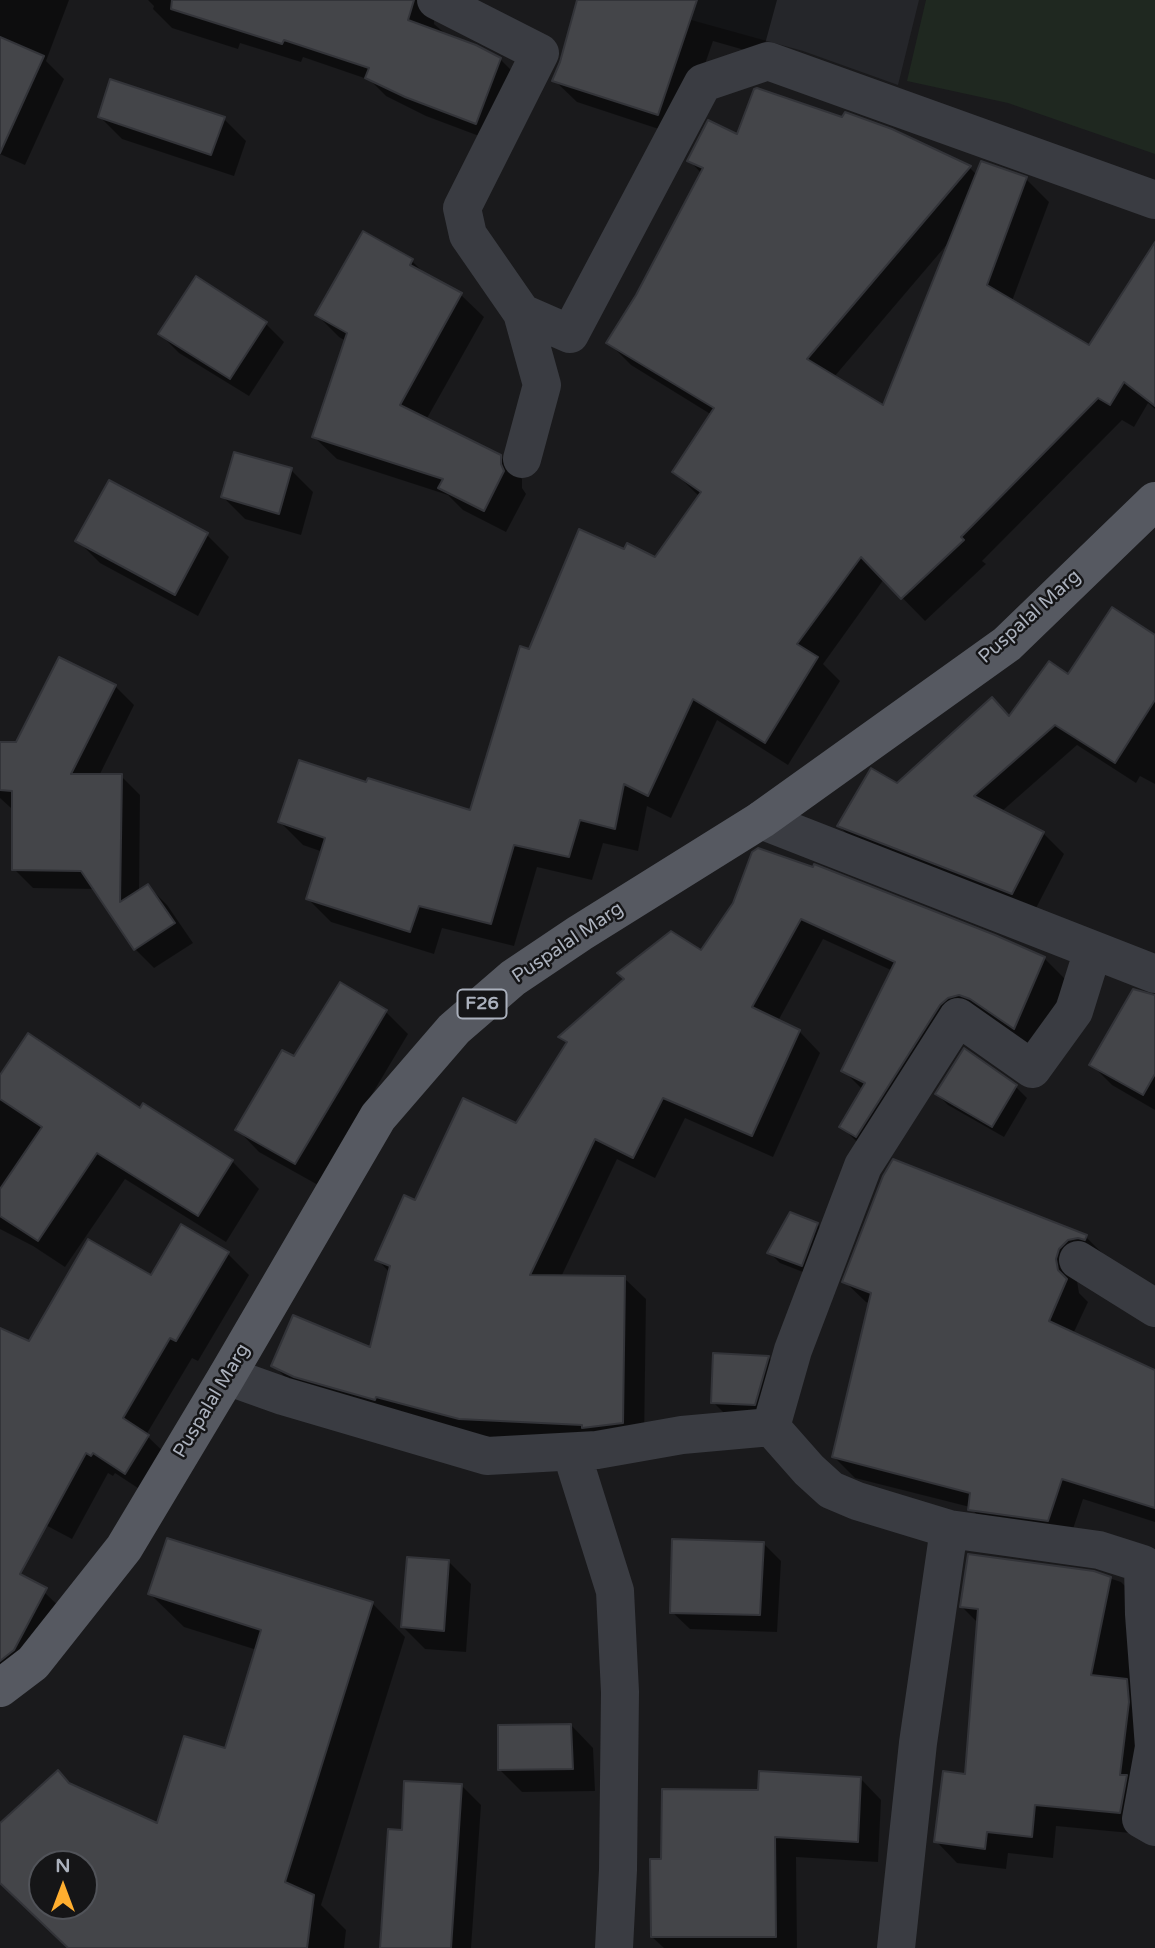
<!DOCTYPE html>
<html>
<head>
<meta charset="utf-8">
<style>
	body { margin:0 }
	#map { position:relative; width:1155px; height:1948px; overflow:hidden; background:#1a1a1c; font-family:"Varela Round",sans-serif }
	canvas { display:block }
	.north { position:absolute; left:28px; top:1850px; width:70px; height:70px; box-sizing:border-box; background:#151517; border:2px solid #515359; border-radius:50%; rotate:0deg; font-size:19px; font-weight:700; line-height:28px; text-align:center; color:#abb1bd }
	.north::after { content:''; display:block; margin:auto; width:24px; height:32px; background:#ffae2f; clip-path:polygon(50% 0,100% 100%,50% 72%,0 100%) }
</style>
</head>
<body>
<div id="map">
<canvas width="1155" height="1948"></canvas>
<div class="north">N</div>
</div>
<script>
const ctx = document.querySelector('canvas').getContext('2d');
ctx.lineJoin = 'round';
function paint(path, color) {
  ctx.fillStyle = color;
  ctx.fill(path, 'evenodd');
}
function stroke(path, color, width, dash) {
  ctx.strokeStyle = color;
  ctx.lineWidth = width;
  ctx.lineCap = dash ? 'butt' : 'round';
  ctx.setLineDash(dash || []);
  ctx.stroke(path);
}
function write(font, color, halo, rows, align = 'center') {
  ctx.font = font + ' "Varela Round",sans-serif';
  ctx.lineWidth = 5;
  ctx.setLineDash([]);
  ctx.textBaseline = 'middle';
  ctx.strokeStyle = halo;
  ctx.fillStyle = color;
  for (const [text, x, y, turn = 0] of rows) {
    ctx.save();
    ctx.translate(x, y);
    ctx.rotate((+turn || 0) * Math.PI / 180);
    ctx.textAlign = isNaN(turn) ? turn : align;
    if (halo) ctx.strokeText(text, 0, 0);
    ctx.fillText(text, 0, 0);
    ctx.restore();
  }
}
const built = new Path2D(`
	M677 0H919L898 85 803 51 673 15Z`);
const green = new Path2D(`
	M926 0H1155V154L1008 103 907 81Z`);
const shadow = new Path2D(`
	M0 0H69L46 61 64 79 25 165 0 154Z
	M148 0H444L435 9 434 24 448 36 500 59 519 78 495 142 426 116 386 96 370 80 303 57 301 62 240 43 238 49 172 28 153 9 154 6Z
	M579 0H777L762 55 713 41 680 136 577 102 554 80 561 63Z
	M100 117 224 119 246 141 234 176 122 139Z
	M843 120 891 130 970 168 977 175 1026 179 1049 202 1012 301 1090 347 1155 246V409L1148 403 1134 427 1122 420 982 561 986 564 925 621 884 579 823 664 840 681 788 765 717 720 671 818 647 806 638 851 603 843 592 880 537 867 514 946 442 928 434 954 331 922 308 899 323 852 303 845 280 822 368 785 471 813 530 651 625 551 655 559 700 497 674 472 712 415 631 365 608 342 637 296 702 174 689 160 738 137ZM949 242 884 408 834 377Z
	M364 233 412 261 427 276 461 295 484 317 426 420 500 456 522 479V488L526 494 506 532 463 510 448 495 337 459 314 437 346 341 339 337 317 315Z
	M265 323 284 342 249 396 179 353 160 334Z
	M291 470 313 492 301 535 245 519 223 497Z
	M207 535 229 557 198 616 100 563 77 540Z
	M1155 637V784L1140 776 1136 783 1077 745 1001 812 1043 833 1064 854 1033 914 860 847 839 826 897 785 1010 717 1068 676Z
	M115 686 134 705 99 776H121L140 795 139 892 148 886 167 905 193 943 154 968 135 949 95 889 33 888 14 869V809L11 808 0 798V744H17Z
	M735 904 1044 958 1066 980 1036 1049 983 1016 863 1148 842 1127 863 1090 844 1071 893 971 823 939 778 1021 799 1031 820 1053 773 1157 685 1118 655 1178 617 1159 561 1277 624 1278 646 1299 644 1444 482 1440 295 1387 273 1365 371 1349 390 1273 377 1259 416 1203 516 1125 568 1044 561 1037 702 952Z
	M341 984 386 1012 408 1034 318 1185 259 1152 237 1129 294 1059Z
	M1155 1005V1110L1112 1085 1091 1064Z
	M965 1051 1016 1087 1027 1098 1004 1137 948 1105 937 1094Z
	M0 1078 140 1110 143 1106 232 1161 259 1189 226 1242 125 1179 65 1267 33 1246 0 1229Z
	M884 1177 1086 1237 1107 1258 1077 1281 1079 1293 1088 1302 1073 1334 1155 1372V1522L1083 1499 1069 1541 991 1530 970 1507 855 1478 834 1457 871 1304 866 1302 844 1281Z
	M817 1224 828 1236 813 1276 780 1263 769 1252Z
	M228 1254 249 1275 198 1361 192 1358 146 1435 170 1458 147 1494 115 1473 113 1476 108 1473 72 1539 0 1501V1330L29 1344 152 1278Z
	M768 1357 790 1379 777 1427 735 1424 713 1402Z
	M763 1543 781 1561 777 1632 690 1629 672 1612Z
	M448 1561 471 1584 466 1652 425 1649 403 1627Z
	M0 1571 44 1592 67 1614 0 1692Z
	M1094 1573 1121 1582 1142 1603 1141 1834 1056 1826 1053 1858 1008 1853 1006 1869 957 1863 936 1841 967 1776 978 1623 962 1607Z
	M150 1594 372 1603 405 1637 321 1905 346 1930 344 1948H69L0 1882V1825L71 1786 158 1826 226 1750 257 1650 184 1627ZM42 1864H84V1906H42Z
	M571 1725 593 1748 595 1791 522 1792 500 1770Z
	M861 1779 881 1800 878 1862 796 1857 797 1948H664L652 1937 663 1861 759 1792Z
	M462 1786 481 1805 471 1948H380V1928L383 1929 403 1832Z`);
const building = new Path2D(`
	M172 0H414L408 20 476 45 501 58 476 124 405 97 365 78 369 68 284 40 282 44 171 9Z
	M577 0H697L658 115 552 81 560 62Z
	M0 37 44 56 0 153Z
	M110 79 225 117 211 155 98 117Z
	M757 88 842 117 845 112 892 129 971 166 807 359 883 405 981 161 1027 177 987 285 1089 345 1155 242V406L1124 382 1110 405 1098 398 961 537 964 540 901 599 861 557 797 644 818 657 765 743 693 699 648 796 624 784 615 829 580 820 569 857 514 845 491 924 419 906 410 932 306 899 325 838 278 822 299 760 366 782 368 778 470 810 520 646 529 649 579 529 624 549 627 543 655 557 701 492 672 472 714 408 606 343 636 295 703 168 687 161 708 120 737 134 754 89Z
	M363 231 413 259 410 265 462 293 400 405 501 455V464L504 471 484 511 438 488 443 479 312 437 347 333 315 315Z
	M196 276 267 322 230 379 158 334Z
	M234 452 292 468 279 514 221 497Z
	M109 480 208 533 175 595 75 541Z
	M1112 607 1155 635V700L1115 763 1055 725 974 796 1044 832 1012 894 837 826 871 768 897 783 992 697 1009 716 1049 661 1068 674Z
	M59 657 116 685 71 774H122L120 902 148 884 175 923 134 950 81 871 12 870V791L0 790V742H16Z
	M758 848 813 867 814 864 995 935 1045 957 1014 1029 970 999 959 995 948 998 940 1005 856 1137 839 1127 865 1083 841 1071 895 962 801 919 752 1007 800 1030 752 1136 663 1098 633 1158 595 1139 530 1275 625 1276 623 1423 582 1428V1425L459 1419 376 1397 375 1400 294 1377 271 1366 293 1315 370 1347 390 1266 375 1260 404 1195 415 1200 463 1098 516 1123 567 1042 558 1037 624 979 617 973 671 931 701 950 733 903 752 852Z
	M340 982 387 1010 295 1164 235 1130 282 1050 294 1056Z
	M1133 989 1155 995V1074L1143 1095 1089 1065Z
	M28 1033 140 1108 143 1103 233 1160 198 1216 97 1153 38 1241 0 1216V1189L42 1127 0 1099V1075Z
	M964 1048 1017 1085 992 1127 935 1094Z
	M893 1159 1087 1235 1085 1240 1078 1238 1068 1240 1059 1249 1056 1259 1058 1270 1067 1279 1049 1321 1155 1370V1508L1062 1479 1048 1521 968 1510 970 1493 832 1457 871 1293 842 1282 883 1176Z
	M790 1212 818 1223 802 1266 767 1253Z
	M181 1224 229 1252 176 1341 170 1338 123 1418 149 1435 125 1474 93 1453 91 1456 86 1453 20 1574 47 1588 14 1650 0 1661V1328L29 1341 88 1239 151 1275Z
	M713 1353 769 1356 755 1405 711 1403Z
	M167 1538 373 1602 285 1882 314 1895 307 1948H68L0 1883V1823L58 1770 69 1783 157 1823 184 1736 225 1748 261 1630 148 1594ZM42 1864H84V1906H42Z
	M672 1539 764 1542 760 1615 670 1613Z
	M968 1554 1094 1571 1111 1577 1091 1675 1127 1679 1129 1702 1120 1775H1127L1120 1813 1035 1805 1032 1837 987 1832 985 1849 934 1842 943 1771 965 1774 978 1609 960 1607Z
	M407 1557 449 1560 444 1631 401 1627Z
	M571 1724 573 1769 498 1770V1725Z
	M759 1771 861 1777 858 1842 775 1837 776 1937H651L650 1859H661L662 1789 758 1790Z
	M404 1781 462 1784 451 1948H380L388 1829 402 1830Z`);
const minor = new Path2D(`
	M436 0 540 53 462 208 468 235 522 313 570 334 703 83 768 61 1155 200
	M522 313 542 385 522 459
	M761 820 1155 974
	M1093 950 1074 1011 1032 1069 958 1017 863 1166 793 1350 771 1427 809 1470 831 1490 857 1501 949 1529 1099 1550 1143 1564 1144 1614 1154 1747 1141 1819 1155 1827
	M1078 1260 1155 1308
	M227 1376 283 1396 487 1456 597 1450 682 1435 771 1427
	M576 1467 615 1591 620 1692 618 1870 614 1948
	M896 1948 918 1743 949 1529`);
const major = new Path2D(`
	M0 1688 33 1663 124 1548 227 1376 378 1117 454 1029 513 978 580 933 761 820 1007 644 1155 501`);
const shields = [
	[482,1004,49]
];
const shieldNames = [
	["F26",482,1004]
];
const streetNames = [
	["Puspalal Marg",1030,617,-42],
	["Puspalal Marg",568,943,-34],
	["Puspalal Marg",212,1401,-59]
];
paint(built, '#25262a');
paint(green, '#1f2820');
paint(shadow, '#0007');
paint(building, '#444549');
stroke(building, '#333439', 2);
stroke(minor, '#3a3c42', 38);
stroke(major, '#565961', 38);
for (const [x, y, w] of shields) {
  const box = new Path2D();
  box.roundRect(x - w / 2, y - 14.5, w, 29, 5);
  ctx.fillStyle = '#151517';
  ctx.fill(box);
  stroke(box, '#abb1bd', 2);
}
write('bold 18px', '#abb1bd', null, shieldNames);
write('19px', '#abb1bd', '#151517', streetNames);
</script>
</body>
</html>
